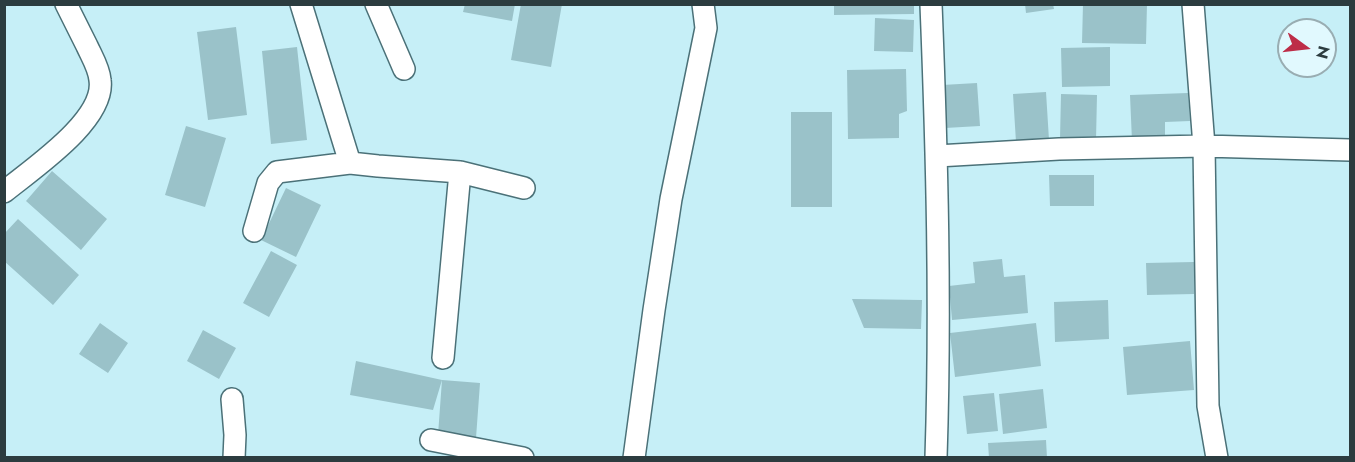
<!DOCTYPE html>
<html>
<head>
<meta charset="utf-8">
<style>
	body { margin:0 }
	#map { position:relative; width:1355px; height:462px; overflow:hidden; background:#c6eff7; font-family:Jost,sans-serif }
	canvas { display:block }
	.frame { position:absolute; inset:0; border:6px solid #2c3c3f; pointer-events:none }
	.north { position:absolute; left:1277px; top:18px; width:60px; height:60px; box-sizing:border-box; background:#e1f9fe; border:2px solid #99adb2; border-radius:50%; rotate:105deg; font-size:16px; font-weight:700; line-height:24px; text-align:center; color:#2c3c3f }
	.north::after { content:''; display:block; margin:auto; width:21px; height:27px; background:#bd2d48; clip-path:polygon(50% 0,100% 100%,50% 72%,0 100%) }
</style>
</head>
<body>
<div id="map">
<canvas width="1355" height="462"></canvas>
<div class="frame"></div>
<div class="north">N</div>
</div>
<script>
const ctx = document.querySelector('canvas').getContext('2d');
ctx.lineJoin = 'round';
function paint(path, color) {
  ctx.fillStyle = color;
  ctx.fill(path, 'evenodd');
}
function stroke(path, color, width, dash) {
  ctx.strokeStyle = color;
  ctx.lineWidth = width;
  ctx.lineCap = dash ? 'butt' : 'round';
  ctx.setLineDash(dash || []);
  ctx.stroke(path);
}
const building = new Path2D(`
	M465 4H515L512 21 463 12Z
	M521 4H562L551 67 511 60Z
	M1025 4H1053L1054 9 1026 13Z
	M1083 4H1147L1146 44 1082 43Z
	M834 5H914V14L834 15Z
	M875 18 914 20 913 52 874 51Z
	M236 27 247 115 208 120 197 32Z
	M297 47 307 140 271 144 262 51Z
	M1110 47V86L1062 87 1061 48Z
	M906 69 907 111 899 114V138L848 139 847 70Z
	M977 83 980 126 945 128 942 85Z
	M1046 92 1049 140 1016 142 1013 94Z
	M1188 93 1190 121 1165 122V140L1132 141 1130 95Z
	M1061 94 1097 95 1096 140 1060 139Z
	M791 112H832V207H791Z
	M186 126 226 138 205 207 165 195Z
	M52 171 107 219 81 250 26 201Z
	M1049 175H1094V206H1050Z
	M286 188 321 205 296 257 261 240Z
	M18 219 79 275 53 305 4 261V234Z
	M271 251 297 265 269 317 243 303Z
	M1002 259 1004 277 1025 275 1028 313 952 320 949 286 975 283 973 262Z
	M1194 262V294L1147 295 1146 263Z
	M852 299 922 300 921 329 864 328Z
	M1108 300 1109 339 1055 342 1054 302Z
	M100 323 128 343 108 373 79 354Z
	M1036 323 1041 366 955 377 950 333Z
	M203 330 236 348 219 379 187 361Z
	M1190 341 1194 390 1127 395 1123 347Z
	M356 361 442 380 433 410 350 395Z
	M442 380 480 383 476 438 438 435Z
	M1043 389 1047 428 1003 434 999 394Z
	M994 393 998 431 967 434 963 396Z
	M1046 440 1047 458H989L988 443Z`);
const minor = new Path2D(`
	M301 4 350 163 378 166 460 172 524 188
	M376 4 404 69
	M931 4C937 155 941 306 936 458
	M1193 4 1204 146 1208 406 1217 458
	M937 156 1059 149 1204 146 1350 150
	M4 192C32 169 106 120 100 80 99 68 92 57 87 46 80 32 73 18 66 4
	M254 231 268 183 277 172 350 163
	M443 358 460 172
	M232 399 235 435 234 458
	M431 440 523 458
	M634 458 654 310 671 199 706 28 703 4`);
paint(building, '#9ac2c9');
stroke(minor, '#4b7178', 24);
stroke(minor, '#fff', 21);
</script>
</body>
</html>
